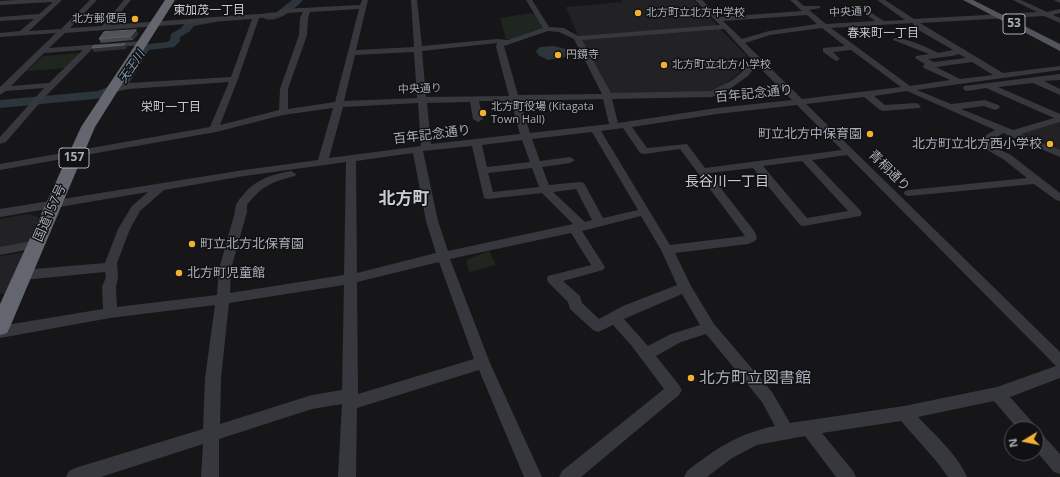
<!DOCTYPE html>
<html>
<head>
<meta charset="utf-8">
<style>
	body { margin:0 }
	#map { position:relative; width:1060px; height:477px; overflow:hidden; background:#161618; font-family:"Open Sans",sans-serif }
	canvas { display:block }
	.north { position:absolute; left:1004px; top:421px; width:40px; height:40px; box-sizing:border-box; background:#111113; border:1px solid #4d4f55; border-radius:50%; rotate:260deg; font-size:11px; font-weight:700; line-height:16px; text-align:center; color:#a8adb8 }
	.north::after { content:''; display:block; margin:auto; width:14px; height:18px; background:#f2b134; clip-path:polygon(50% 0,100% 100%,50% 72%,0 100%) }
</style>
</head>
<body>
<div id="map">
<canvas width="1060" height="477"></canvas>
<div class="north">N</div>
</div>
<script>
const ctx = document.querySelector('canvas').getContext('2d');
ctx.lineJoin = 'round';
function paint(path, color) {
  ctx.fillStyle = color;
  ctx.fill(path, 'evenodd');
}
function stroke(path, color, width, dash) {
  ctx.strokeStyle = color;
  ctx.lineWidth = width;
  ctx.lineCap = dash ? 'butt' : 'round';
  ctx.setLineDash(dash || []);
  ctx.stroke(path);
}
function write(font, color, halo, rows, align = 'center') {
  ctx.font = font + ' "Open Sans","Noto Sans JP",sans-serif';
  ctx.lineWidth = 3;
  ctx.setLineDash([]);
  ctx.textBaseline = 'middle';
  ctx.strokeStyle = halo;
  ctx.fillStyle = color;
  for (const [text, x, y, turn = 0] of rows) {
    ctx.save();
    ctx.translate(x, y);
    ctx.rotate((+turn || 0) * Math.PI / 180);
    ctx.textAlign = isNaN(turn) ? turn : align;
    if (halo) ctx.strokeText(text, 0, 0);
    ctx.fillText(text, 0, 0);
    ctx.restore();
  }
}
const built = new Path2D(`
	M621 0H694L716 24V26L660 31 578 36 566 7 622 2Z
	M720 29 748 57 728 59 740 72 720 88 706 92 614 94 608 92 580 39Z
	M1060 122V152L1019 134Z
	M28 214 42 218 28 243 0 248V219Z
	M28 252 10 292 0 294V256Z`);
const green = new Path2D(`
	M530 13 535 14 543 28 542 30 515 39H506L500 18Z
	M82 53 67 68 27 71 43 56Z
	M489 251 496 265 469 272 466 260Z`);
const water = new Path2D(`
	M553 46 567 49 570 56 548 60 538 55 536 51 540 47Z
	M725 61 731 69 708 70 702 63Z`);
const river = new Path2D(`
	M292 0H303C295 9 272 28 261 16L266 13 277 12Z
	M212 17 217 20 216 22 194 26 189 32 180 37V41L174 47 149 50 126 88 104 98 0 108V100L98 91 117 83 141 45 167 42 170 40 171 34 181 28 187 21Z`);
const minor = new Path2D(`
	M17 0H62L29 31 61 29 90 0H97L70 28 102 26 124 0H131L110 25C166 21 221 16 276 13L283 9 360 5 362 0H368L356 50 414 47 411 0H417L422 46 497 39 508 40 543 28 526 0H532L549 27 564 28 578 36 720 25 695 0H702L719 17 802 11 790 0H797L804 6H820V8L809 10 826 24 875 21 859 9 858 8 861 6 884 21 905 20 877 0H885L914 19 1037 12 1013 0H1021L1047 12 1060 9V13L1053 15 1060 18V23L1044 16 920 23 1003 73 1060 66V70L917 90 951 104 985 100 998 105 1000 107 998 109 995 110 984 106 961 109 1013 130 1054 118 986 88 967 91 964 90 963 88 964 86 1060 74V80L1044 81 1060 89V95L1033 83 998 87 1060 114V122L1021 134 1060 150V157L1003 133 990 142V145L1011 155 1060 193V201L1056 200 1034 184 909 196 905 195 904 193 905 191 909 190 1027 178 1003 159 980 146C980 137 988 134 995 130L907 91 874 96 885 105 916 103 921 106 919 108 883 111 880 110 864 97 806 104 1060 352V378L1010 397 1034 424 1036 429H1018L994 401 918 417C935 435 957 454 967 477H948L937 462 901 421 822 433 853 471 856 477H836L805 436 757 445 732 458 707 477H684L687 471C717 448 737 434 775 426L762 402 706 334 681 342 656 356 679 385 682 390 679 395 581 477H559L562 471 664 389 631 345 613 325 598 332 593 330 570 309 568 302 548 282 547 279 548 276 591 265 571 233 450 259 490 363 542 477H524L479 370 357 408 356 477H338L342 404 312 409 219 439V477H201L203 444 101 477H66L69 471 75 468 203 429 205 378 215 305 110 318 0 338V326L103 309 102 287 106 277 105 272 23 280 18 278 17 275 18 272 23 270 105 263 118 229 132 206 148 192 0 217V209L244 170 318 160 333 108 283 115 216 132 0 170V164L210 127 229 82 129 89 112 92 108 89 109 87 129 83 231 77 252 19 65 33 49 48 142 41 146 43 142 45 92 49 43 99 6 142 0 144V137L44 88 6 91 0 95V87L56 33 0 37V33L20 31 34 19 0 21V17L39 14 53 2 0 5V1ZM359 9 335 102 288 109V89L307 35 308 18 310 12ZM303 12 300 18 299 35 280 89 279 110 220 125 238 79 259 18 278 17 285 13ZM807 15 817 24 769 31 742 39 723 21ZM913 23 915 28 953 50 938 53C930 48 904 37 894 38L893 40 929 54 916 56 915 58 925 64 923 66 924 68 950 80 910 86 831 28ZM822 28 845 46 823 48V52L836 61 840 59 833 52 851 50 901 87 802 99 745 43 770 35ZM724 29 754 62 749 63 742 72 731 81 711 91 611 93 582 40ZM548 31 559 32 574 39 602 94 518 95 504 46ZM497 43 496 47 509 96 426 97 422 51ZM83 50 49 83 11 86 44 53ZM414 52 417 98 344 101 355 55ZM959 54 966 58 934 62 928 59 952 56ZM972 62 993 75 960 79 936 67ZM758 66 792 100 717 108 618 123 612 99 712 97 731 88 748 76 755 67ZM603 99 609 124 530 133 520 101ZM479 101H511L520 134 431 144 427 103 470 102 473 119 478 122 483 119ZM418 103 421 146 329 158 343 107ZM797 105 842 150 705 168 687 144 647 148 632 127 717 114ZM623 128 640 153 644 154 680 149 745 236 670 245 601 131ZM592 132 638 210 603 218 584 183 580 182 549 185 542 167 570 163 575 160 570 157 540 161 532 139ZM522 140 530 162 487 167 482 145ZM472 146 484 198 488 199 542 193 573 224 448 251 438 221 423 151ZM413 153 426 221 436 253 357 273 356 161ZM847 155 1055 365 1056 366 997 387 904 406 790 423 772 392 714 324 691 286 675 253 748 244 755 241 757 238 755 232 709 173 753 168 800 225 804 226 860 216 862 213 860 210 812 160ZM802 161 848 211 807 218 763 166ZM346 162 344 275 230 293 231 269 247 212V205C262 186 271 182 295 176L296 174 291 171C271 175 256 179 243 195 238 201 235 204 235 212L219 269 217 295 117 307 116 287 118 277 117 263 130 229 140 211 164 190 244 176ZM532 168 539 187 493 192 488 173ZM576 189 592 220 585 222 553 192ZM641 216 661 250 677 285 623 306 599 319 582 303 580 296 563 281 603 270 605 267 582 231ZM439 262 474 359 358 394 357 282ZM344 285 342 390 312 395 220 424 221 378 229 303ZM682 294 700 325 671 334 648 346 624 319Z
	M1054 0H1060V3Z
	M37 240 41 241 43 244 41 247 0 255V247Z
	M1036 431 1042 434 1060 454V474L1054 472 1036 451Z`);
const major = new Path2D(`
	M963 0H973L1060 44V51Z`);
const highway = new Path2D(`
	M165 0H175L95 127 10 327 7 333 0 335V304L81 127Z`);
const wall = new Path2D(`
	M136 30 138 34 133 40 101 43 99 39Z`);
const shadedWall = new Path2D(`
	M136 30 138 34 133 40 131 36Z
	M125 44 127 48 126 49 94 52 92 48Z`);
const building = new Path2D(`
	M136 30 131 36 99 39 104 32Z
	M125 44 124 45 92 48 93 46Z`);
const markers = [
	[638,13,4,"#f2b134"],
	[135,19,4,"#f2b134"],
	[558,55,4,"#f2b134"],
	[664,65,4,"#f2b134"],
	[483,113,4,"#f2b134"],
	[870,134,4,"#f2b134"],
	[1050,144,4,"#f2b134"],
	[192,244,4,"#f2b134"],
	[179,273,4,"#f2b134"],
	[691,378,4,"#f2b134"]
];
const farStreetnames = [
	["中央通り",851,12,-3],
	["中央通り",420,89,-2]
];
const farPoinames = [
	["北方町立北方中学校",646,13],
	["北方郵便局",127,19,"right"],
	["円鏡寺",566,55],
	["北方町立北方小学校",672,65],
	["北方町役場 (Kitagata",491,107],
	["Town Hall)",491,120]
];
const farNeighbourhoodnames = [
	["東加茂一丁目",209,11],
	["春来町一丁目",883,34],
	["栄町一丁目",171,108]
];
const shields = [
	[1014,24,22],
	[74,158,30]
];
const shieldNames = [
	["53",1014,24],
	["157",74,158]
];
const farWaternames = [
	["天王川",132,67,-56]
];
const streetNames = [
	["百年記念通り",754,94,-6],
	["百年記念通り",432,135,-7],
	["青桐通り",889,171,45],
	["国道157号",50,213,-66]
];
const poiNames = [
	["町立北方中保育園",862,134],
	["北方町立北方西小学校",1042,144],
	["町立北方北保育園",200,244,"left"],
	["北方町児童館",187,273,"left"]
];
const neighbourhoodNames = [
	["長谷川一丁目",727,182]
];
const nearPoinames = [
	["北方町立図書館",699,378]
];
const districtNames = [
	["北方町",404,199]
];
paint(built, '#222225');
paint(green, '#1e261f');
paint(water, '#2c353c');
paint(river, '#2c353c');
paint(minor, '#37383d');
paint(major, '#53555c');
paint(highway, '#63666e');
paint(wall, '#47494d');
paint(shadedWall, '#2f3033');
paint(building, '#525359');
stroke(building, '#5f6168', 1);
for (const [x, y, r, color] of markers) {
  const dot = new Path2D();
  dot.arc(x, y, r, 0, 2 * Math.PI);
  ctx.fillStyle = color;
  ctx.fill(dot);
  stroke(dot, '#111113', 1.5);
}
write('11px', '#a8adb8', '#111113', farStreetnames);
write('11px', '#a8adb8', '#111113', farPoinames, 'left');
write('12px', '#c9ccd4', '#111113', farNeighbourhoodnames);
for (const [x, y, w] of shields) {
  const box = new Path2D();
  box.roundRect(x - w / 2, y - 10, w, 20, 3);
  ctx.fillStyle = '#111113';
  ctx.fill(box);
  stroke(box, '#a8adb8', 1);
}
write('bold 12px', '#a8adb8', null, shieldNames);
write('italic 12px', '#7f9bb3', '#111113', farWaternames);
write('13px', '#a8adb8', '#111113', streetNames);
write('13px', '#a8adb8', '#111113', poiNames, 'right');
write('14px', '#c9ccd4', '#111113', neighbourhoodNames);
write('16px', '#a8adb8', '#111113', nearPoinames, 'left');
write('bold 17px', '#c9ccd4', '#111113', districtNames);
</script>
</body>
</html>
